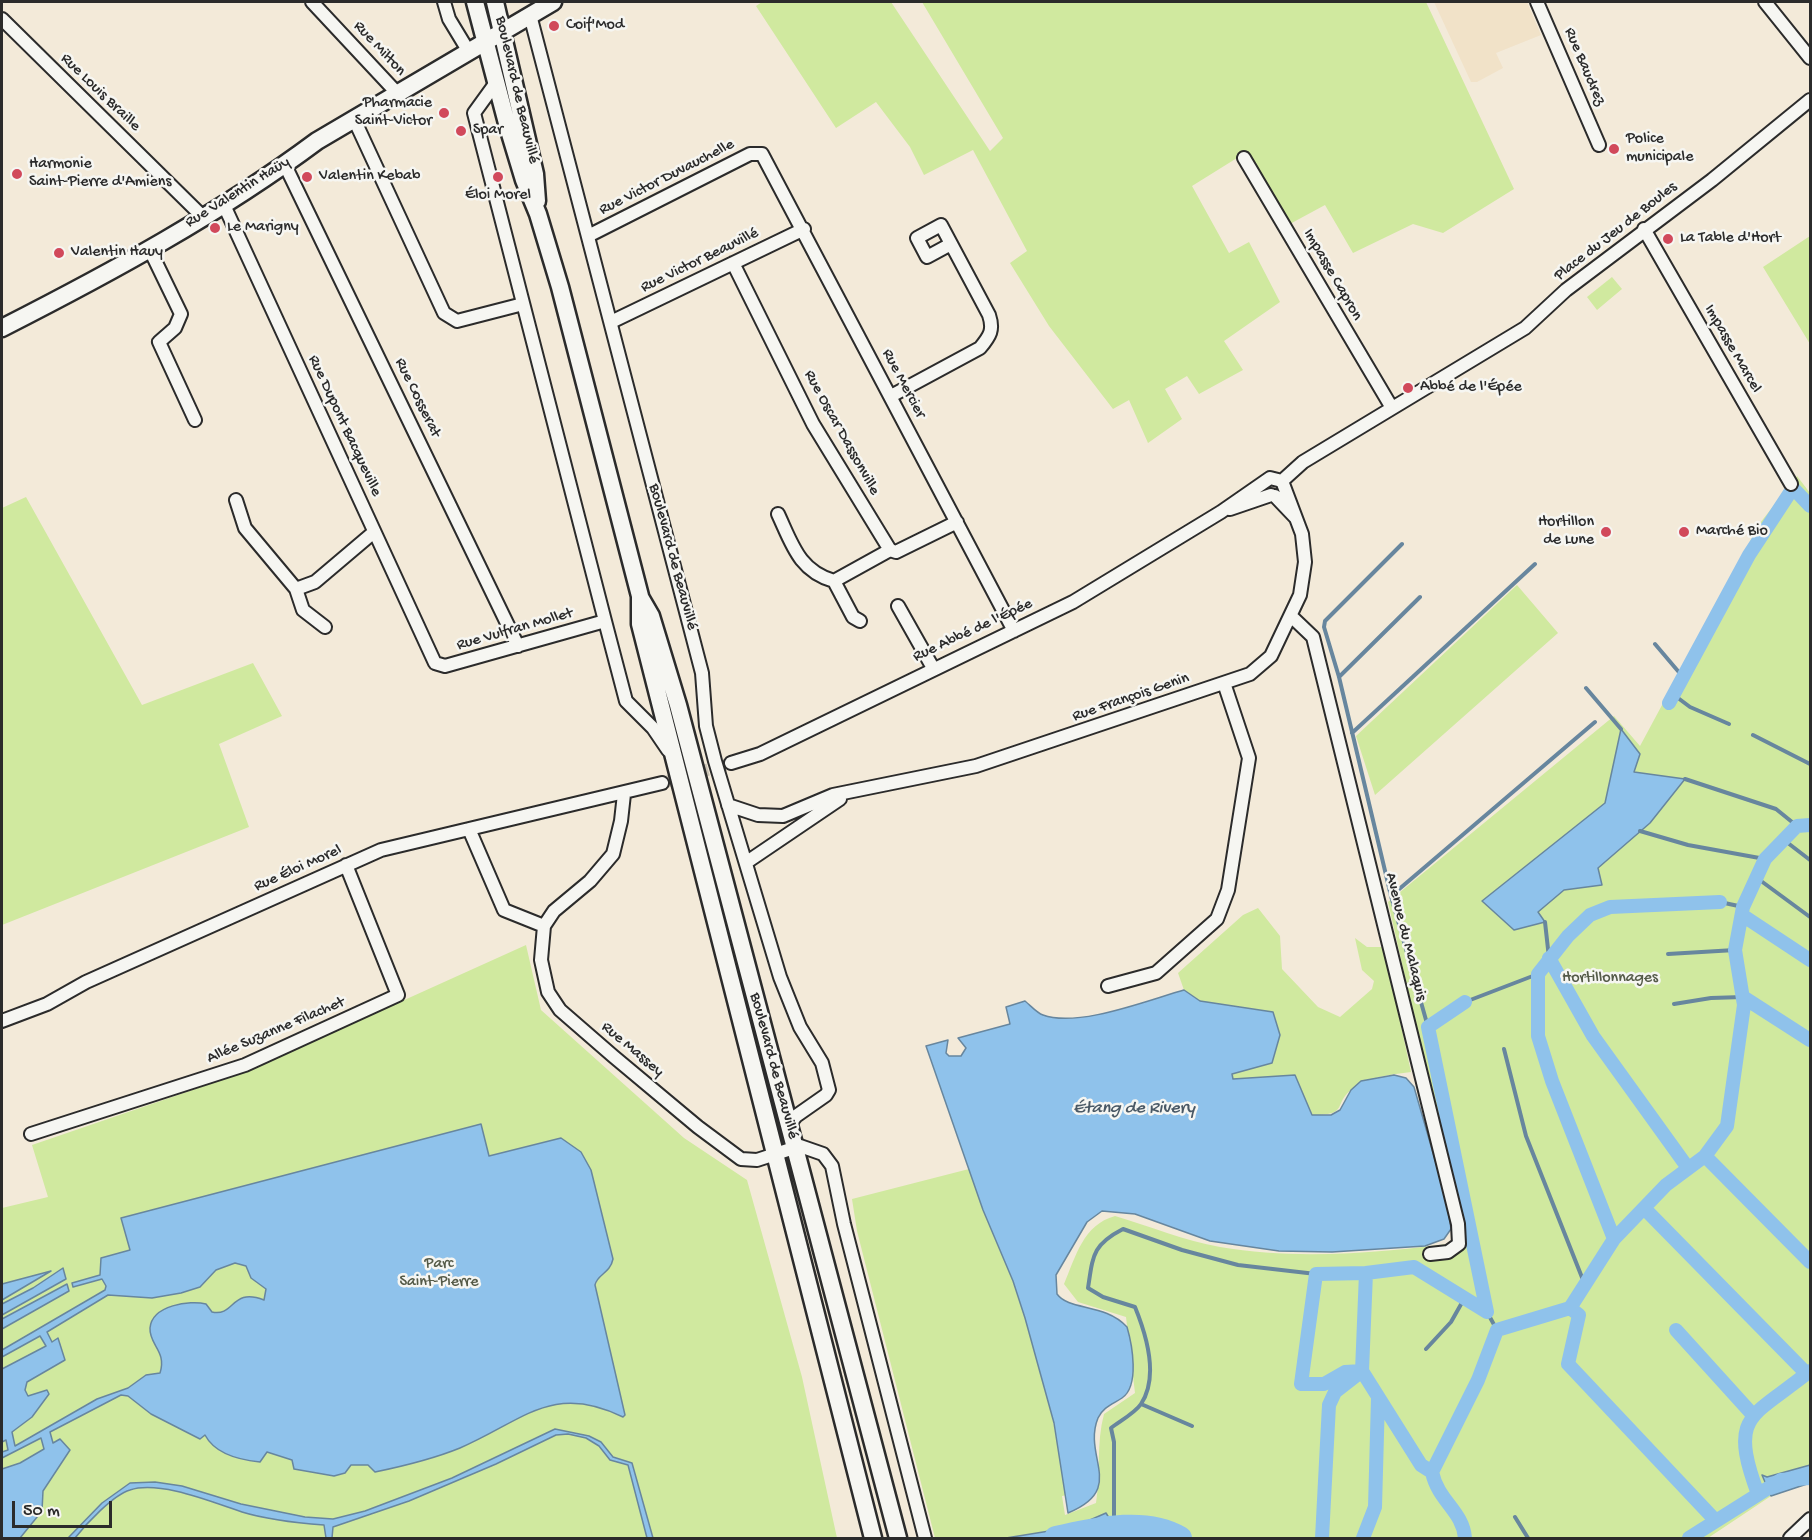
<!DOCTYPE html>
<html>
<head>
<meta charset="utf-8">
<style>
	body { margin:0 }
	#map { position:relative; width:1812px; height:1540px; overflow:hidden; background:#f3ead9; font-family:"Gochi Hand",sans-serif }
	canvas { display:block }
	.frame { position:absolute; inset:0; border:3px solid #2b2b2b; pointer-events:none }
	.scale { position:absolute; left:12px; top:1501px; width:100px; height:27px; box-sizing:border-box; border:3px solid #2b2b2b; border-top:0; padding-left:8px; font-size:18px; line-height:21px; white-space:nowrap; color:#2b2b2b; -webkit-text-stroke:4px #f6f6f2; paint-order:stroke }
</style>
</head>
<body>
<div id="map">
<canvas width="1812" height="1540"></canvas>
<div class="frame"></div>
<div class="scale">50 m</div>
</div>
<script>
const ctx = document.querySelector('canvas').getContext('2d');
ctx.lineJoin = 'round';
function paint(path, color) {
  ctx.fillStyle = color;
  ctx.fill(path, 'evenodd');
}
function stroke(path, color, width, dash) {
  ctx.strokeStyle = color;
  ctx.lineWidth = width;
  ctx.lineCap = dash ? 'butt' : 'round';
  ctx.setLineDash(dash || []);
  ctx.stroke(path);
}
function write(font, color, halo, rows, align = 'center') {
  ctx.font = font + ' "Gochi Hand",sans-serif';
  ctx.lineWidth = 5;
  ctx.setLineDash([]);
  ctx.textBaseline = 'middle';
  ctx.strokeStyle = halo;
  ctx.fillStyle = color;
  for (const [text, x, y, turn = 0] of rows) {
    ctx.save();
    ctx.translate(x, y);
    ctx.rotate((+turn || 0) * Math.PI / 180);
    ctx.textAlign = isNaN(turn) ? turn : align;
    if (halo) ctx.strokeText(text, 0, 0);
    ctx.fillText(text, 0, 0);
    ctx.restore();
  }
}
const built = new Path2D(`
	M1434 2H1527L1541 35 1496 53 1503 68 1477 82H1471Z`);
const green = new Path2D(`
	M762 2H891L990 151 1003 138 922 2H1426L1514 189 1443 233 1413 224 1353 253 1325 205 1288 225 1245 153 1192 186 1229 253 1249 242 1280 302 1224 341 1243 370 1199 394 1187 376 1165 389 1182 419 1148 443 1129 400 1113 409 1049 326 1010 263 1027 251 973 150 924 175 910 147 876 102 836 128 756 6Z
	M1810 236V344L1763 267Z
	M1612 277 1622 289 1597 310 1587 297Z
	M1797 476 1810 493V1483L1771 1496 1708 1538H935L857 1231 852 1199 969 1169C982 1207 998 1243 1013 1280 1039 1346 1055 1425 1067 1495L1062 1496 1065 1515 1096 1503C1101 1473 1096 1443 1104 1414L1135 1393 1126 1317 1078 1302 1064 1284C1076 1256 1083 1225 1115 1216 1149 1226 1185 1241 1220 1247 1302 1261 1384 1252 1465 1242L1388 902 1614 716 1640 746 1760 523Z
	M26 497 142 705 253 663 282 716 219 744 249 827 2 925V508Z
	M1517 585 1558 633 1375 795 1356 736Z
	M1258 908 1280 936 1282 969 1318 1007 1340 1017 1372 989 1374 981 1362 970 1355 938 1367 947H1384L1411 1072C1391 1075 1370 1076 1352 1089 1332 1105 1350 1115 1312 1115L1295 1075 1233 1079 1232 1074 1273 1012 1200 1001 1184 990 1178 973 1243 915Z
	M526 945 541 1010 684 1138 747 1180 802 1377 837 1538H2V1208L48 1197 32 1145 245 1072Z`);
const water = new Path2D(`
	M1621 729 1640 754 1634 772 1685 779 1650 823 1598 868 1602 885 1564 890 1538 912 1545 922 1514 930 1482 901 1605 803Z
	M1184 990 1200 1001 1273 1012 1280 1035 1272 1063 1232 1074 1233 1079 1295 1075 1312 1115H1331L1340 1110 1351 1090 1361 1081 1394 1075 1406 1078 1414 1087 1446 1198 1451 1229 1444 1239 1425 1246 1332 1252 1279 1251 1210 1241 1135 1214 1102 1211 1087 1222 1056 1275 1057 1294C1069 1311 1105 1303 1127 1327 1132 1344 1140 1386 1122 1398 1113 1404 1103 1407 1098 1418 1082 1457 1127 1489 1068 1513L1054 1423 1025 1318 1013 1281 983 1210 926 1046 948 1040 946 1053 949 1056H961L966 1048 958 1038 1010 1024 1006 1007 1025 1001C1031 1006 1037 1013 1043 1015 1078 1028 1148 1000 1184 990Z
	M481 1124 489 1156 561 1138 581 1152 591 1170 613 1259C610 1274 597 1274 595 1285L625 1415 623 1417C552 1382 523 1421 460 1448 433 1459 404 1466 375 1472L368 1465H351L345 1473 334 1476 294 1469 292 1460 267 1452 260 1462C240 1460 215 1454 205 1435L200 1439 151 1414 128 1396 121 1395 50 1432 53 1443 60 1439 70 1450 43 1491 42 1511 20 1538H2V1469L20 1463 44 1449 41 1438 2 1458V1452L8 1450 6 1440 2 1442V1369L46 1346 40 1336 2 1357V1350L105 1290 106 1286 102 1279 73 1287 72 1283 100 1275 101 1258 130 1250 121 1218ZM235 1263 246 1266 251 1278 266 1289 264 1300C231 1287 235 1317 212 1312L206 1304C190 1300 152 1305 150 1328 149 1345 167 1351 160 1373L146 1375 128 1388 97 1399 15 1446 12 1432 32 1417 49 1394 47 1390 28 1396 25 1390 27 1382 65 1360 58 1338 52 1342 47 1332 108 1295 152 1298 181 1293 200 1287 216 1270Z
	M63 1268 66 1279 2 1315V1304L33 1288Z
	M51 1271 2 1300V1284Z
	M67 1284 69 1291 2 1329V1319Z
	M555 1429 589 1436 601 1442 613 1457 632 1463 653 1538H647L628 1465 610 1460 599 1446 586 1438 568 1434 556 1435 496 1464 409 1501 333 1527 332 1538H326L324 1525C297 1523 268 1520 242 1512 214 1503 160 1480 130 1490 113 1495 86 1524 75 1538H68L102 1503 130 1483 155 1482 182 1486 241 1504 305 1517 333 1519 365 1511 452 1478Z
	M1810 1465V1483L1771 1496 1762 1475 1767 1477Z
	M1106 1513 1120 1536 1109 1538H1006L1074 1527Z`);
const stream = new Path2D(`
	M1402 544 1325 621 1324 627 1339 677 1391 896 1428 1027
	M1655 644 1683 677
	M1339 677 1420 597
	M1586 688 1621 729
	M1674 695 1690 707 1729 724
	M1352 733 1535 564
	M1753 735 1810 764
	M1685 779 1776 809 1797 826
	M1640 831 1688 845 1765 859
	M1784 840 1810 860
	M1757 878 1810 917
	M1391 896 1595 722
	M1720 902 1743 907
	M1545 922 1549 958
	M1668 954 1735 950
	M1465 1002 1538 974
	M1674 1004 1711 998 1743 997
	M1504 1049 1526 1136 1585 1285
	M1487 1312 1497 1330
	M1426 1349 1451 1322 1464 1299
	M1141 1404 1192 1426
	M1515 1517 1528 1538
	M1114 1528V1442L1111 1428C1120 1421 1135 1413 1141 1404 1159 1377 1146 1334 1135 1307L1103 1297 1088 1288C1093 1256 1092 1245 1123 1229L1182 1250 1238 1265 1316 1274`);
const canal = new Path2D(`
	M1669 703 1749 555 1793 488 1810 506
	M1742 915 1810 960
	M1549 958 1593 1036 1688 1168
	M1743 997 1810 1040
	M1705 1156 1810 1262
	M1644 1208 1807 1374
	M1614 1239 1666 1185 1705 1156 1727 1126 1744 1005 1735 950 1743 907 1765 859 1797 826 1810 825
	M1366 1273 1316 1274 1301 1384H1324L1345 1372 1362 1371 1421 1465 1432 1472
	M1570 1308 1579 1315 1568 1364 1716 1521
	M1676 1330 1753 1415
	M1758 1494C1728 1413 1752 1418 1810 1371
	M1322 1538 1329 1405 1335 1392 1362 1371 1366 1273 1414 1267 1487 1312 1428 1027 1465 1002
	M1363 1538 1375 1507 1378 1398
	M1465 1538C1463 1511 1438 1501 1432 1472L1478 1380 1497 1330 1570 1308 1614 1239 1552 1081 1538 1036V974L1568 936 1590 915 1610 907 1720 902
	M1689 1538 1781 1480 1810 1478`);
const river = new Path2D(`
	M1056 1538C1094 1530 1144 1517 1180 1538`);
const streetTunnel = new Path2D(`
	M662 783 731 763`);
const street = new Path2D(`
	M312 2 397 93
	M444 2 449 19 469 52
	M1537 2 1599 145
	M1765 2 1810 58
	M530 15 702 673 706 726 715 761 780 977 800 1027 822 1063 829 1090 826 1095 796 1116 788 1126
	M2 19 202 216
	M495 84 474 113 605 621 626 701 653 728 668 750
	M354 119 444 313 457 321 523 304
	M1244 158 1392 408
	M285 165 518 646
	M223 203 435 663 445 666 605 621
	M1644 229 1791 484
	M588 236 750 154H762L1014 631
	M149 248 181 314 175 328 159 342 195 420
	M733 263 813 424 890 550 896 552 957 522
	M611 322 804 229
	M891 396 980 348C990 336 994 330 989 315L941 225 917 238 927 257 951 244
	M1282 481 1303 462 1525 328 1566 290 1712 180 1810 100
	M1275 496 1295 517
	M236 500 245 528 296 589 315 582 374 532
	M1230 509 1271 495
	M778 514C792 544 799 571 834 581L890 550
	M834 581 853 617 860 621
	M296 589 303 610 325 627
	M898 606 933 668
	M1292 617 1313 637 1458 1224 1459 1244 1448 1252 1430 1254
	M731 763 760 754 1073 602 1221 512 1270 478 1282 481
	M624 794 621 821 613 854 590 881 554 911 544 926 541 960 548 992 560 1010 613 1056 698 1127 741 1159 757 1160 800 1146 823 1154 832 1166 844 1224 925 1538
	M728 805 758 815 783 816 833 795 976 766 1250 674 1271 656 1300 595 1305 562 1302 534 1282 481
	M469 829 504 910 544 926
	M747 862 840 799
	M1108 986 1156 973 1217 919 1228 890 1249 758 1224 683
	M2 1021 47 1004 86 982 381 850 662 783
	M31 1134 245 1065 398 995 346 865
	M1790 1538 1810 1519`);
const secondary = new Path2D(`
	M475 2 508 127 524 180 538 214 560 287 640 596V624L873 1538
	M495 2 535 174 537 201
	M2 328C110 273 219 214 317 141L553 2
	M640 597 651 616 678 705 898 1538`);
const markers = [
	[554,26,6,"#d1495b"],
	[444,113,6,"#d1495b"],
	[461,131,6,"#d1495b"],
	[1614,149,6,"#d1495b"],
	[17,174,6,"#d1495b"],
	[307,177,6,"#d1495b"],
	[498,177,6,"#d1495b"],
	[215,228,6,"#d1495b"],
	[1668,239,6,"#d1495b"],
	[59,253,6,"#d1495b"],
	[1408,388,6,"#d1495b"],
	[1606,532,6,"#d1495b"],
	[1684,532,6,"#d1495b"]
];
const poiNames = [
	["Coif'Mod",566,26],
	["Pharmacie",432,104,"right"],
	["Saint-Victor",432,122,"right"],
	["Spar",473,131],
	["Police",1626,140],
	["municipale",1626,158],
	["Harmonie",29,165],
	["Saint-Pierre d'Amiens",29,183],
	["Valentin Kebab",319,177],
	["Éloi Morel",498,196,"center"],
	["Le Marigny",227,228],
	["La Table d'Hort",1680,239],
	["Valentin Hauy",71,253],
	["Abbé de l'Épée",1420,388],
	["Hortillon",1594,523,"right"],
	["de Lune",1594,541,"right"],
	["Marché Bio",1696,532]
];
const streetNames = [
	["Rue Milton",379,49,47],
	["Rue Baudrez",1584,67,67],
	["Boulevard de Beauvillé",516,90,77],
	["Rue Louis Braille",100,93,44],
	["Rue Victor Duvauchelle",667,178,-27],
	["Rue Valentin Haüy",238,193,-32],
	["Place du Jeu de Boules",1616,232,-38],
	["Rue Victor Beauvillé",700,261,-26],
	["Impasse Capron",1332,275,60],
	["Impasse Marcel",1732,349,60],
	["Rue Mercier",903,384,62],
	["Rue Cosserat",417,398,64],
	["Rue Dupont Bacqueville",344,426,65],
	["Rue Oscar Dassonville",841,433,61],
	["Boulevard de Beauvillé",672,557,75],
	["Rue Vulfran Mollet",515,630,-16],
	["Rue Abbé de l'Épée",973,631,-25],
	["Rue François Genin",1131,698,-19],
	["Rue Éloi Morel",298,869,-24],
	["Avenue du Malaquis",1405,937,76],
	["Allée Suzanne Filachet",276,1031,-23],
	["Rue Massey",632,1050,40],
	["Boulevard de Beauvillé",773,1066,75]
];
const parkNames = [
	["Hortillonnages",1610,979],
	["Parc",439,1265],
	["Saint-Pierre",439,1283]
];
const waterNames = [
	["Étang de Rivery",1134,1109]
];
paint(built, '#f1e2c8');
paint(green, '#d0e99f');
paint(water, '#8fc2eb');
stroke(water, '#67869e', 1.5);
stroke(stream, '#67869e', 4);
stroke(canal, '#8fc2eb', 14);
stroke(river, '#8fc2eb', 24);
stroke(streetTunnel, '#cbc4b6', 12, [12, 6]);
stroke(street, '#2b2b2b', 16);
stroke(secondary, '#2b2b2b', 21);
stroke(street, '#f6f6f2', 12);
stroke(secondary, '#f6f6f2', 16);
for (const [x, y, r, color] of markers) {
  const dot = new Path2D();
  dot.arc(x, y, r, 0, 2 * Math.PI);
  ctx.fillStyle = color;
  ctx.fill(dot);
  stroke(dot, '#f6f6f2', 2);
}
write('16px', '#2b2b2b', '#f6f6f2', poiNames, 'left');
write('16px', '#2b2b2b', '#f6f6f2', streetNames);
write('16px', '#545a48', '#f6f6f2', parkNames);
write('italic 18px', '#495865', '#f6f6f2', waterNames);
</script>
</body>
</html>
